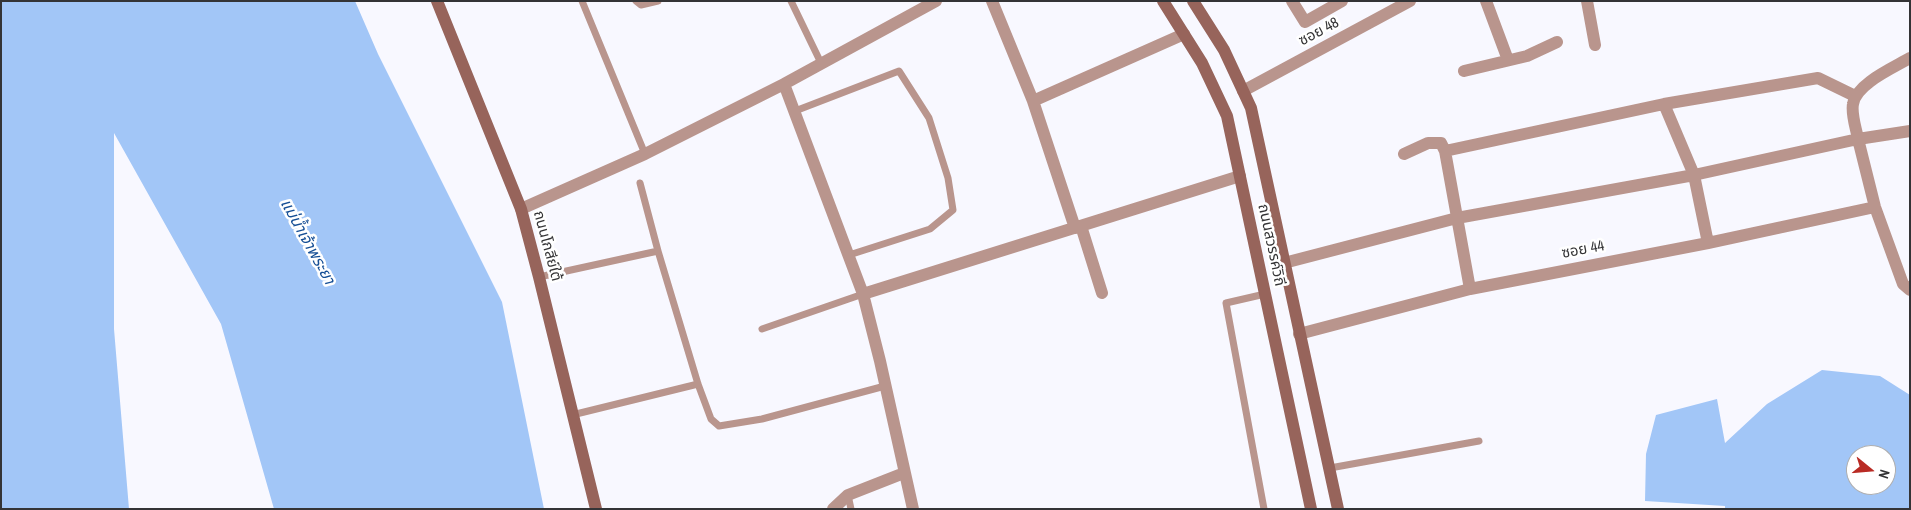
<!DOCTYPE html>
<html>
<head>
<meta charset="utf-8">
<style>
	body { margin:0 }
	#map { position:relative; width:1911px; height:510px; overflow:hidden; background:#f8f8ff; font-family:"Archivo Narrow",sans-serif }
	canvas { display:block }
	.frame { position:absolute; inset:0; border:2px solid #343436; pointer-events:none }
	.north { position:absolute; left:1846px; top:445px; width:50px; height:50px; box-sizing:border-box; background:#fff; border:1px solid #aeaeaf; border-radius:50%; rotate:107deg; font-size:14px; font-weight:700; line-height:20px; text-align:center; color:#343436 }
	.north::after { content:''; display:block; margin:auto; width:18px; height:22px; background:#b92b24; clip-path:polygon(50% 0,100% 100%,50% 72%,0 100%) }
</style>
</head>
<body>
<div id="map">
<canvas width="1911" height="510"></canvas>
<div class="frame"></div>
<div class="north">N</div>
</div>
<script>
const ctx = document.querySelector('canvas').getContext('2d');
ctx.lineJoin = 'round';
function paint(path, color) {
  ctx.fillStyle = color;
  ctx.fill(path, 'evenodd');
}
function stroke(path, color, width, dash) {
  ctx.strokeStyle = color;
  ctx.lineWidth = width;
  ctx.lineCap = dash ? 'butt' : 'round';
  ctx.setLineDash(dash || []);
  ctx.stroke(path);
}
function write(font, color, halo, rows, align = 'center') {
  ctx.font = font + ' "Archivo Narrow","Noto Sans Thai",sans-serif';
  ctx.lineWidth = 5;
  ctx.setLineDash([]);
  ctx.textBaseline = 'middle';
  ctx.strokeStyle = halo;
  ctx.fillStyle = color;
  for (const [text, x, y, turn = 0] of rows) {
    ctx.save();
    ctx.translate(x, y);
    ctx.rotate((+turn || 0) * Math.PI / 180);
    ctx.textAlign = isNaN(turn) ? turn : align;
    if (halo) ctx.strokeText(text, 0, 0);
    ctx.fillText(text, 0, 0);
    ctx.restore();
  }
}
const water = new Path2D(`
	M1 1H355L378 54 502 302 544 509H274L221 324 114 133V329L129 509H1Z
	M1822 370 1880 376 1910 395V509H1725V506L1645 501 1646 454 1656 415 1717 399 1725 443 1767 404ZM1856 455H1886V485H1856Z`);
const lane = new Path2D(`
	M582 1 645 154
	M636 1 641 5 658 1
	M791 1 821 63
	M795 111 899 71 929 118 948 178 953 210 930 229 849 255
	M640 183 658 251
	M539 277 658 251 698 384 711 419 719 426 762 419 885 386
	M762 329 863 294
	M572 415 698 384
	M1330 468 1479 441
	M848 495 851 509
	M1264 509 1226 303 1265 294`);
const street = new Path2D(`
	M992 1 1033 101 1075 228
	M1292 1 1305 22 1342 1
	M1486 1 1508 60
	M1587 1 1595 45
	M1464 71 1527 56 1557 42
	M784 84 863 294 880 361 913 509
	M1243 91 1410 1
	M1033 101 1184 34
	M1664 104 1694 175 1708 243
	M1910 131 1858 139 1875 207 1903 284 1910 290
	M1404 154 1428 143H1441L1445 151
	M521 209 645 154 784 84 936 1
	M1081 226 1102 293
	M1284 263 1457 218 1694 175 1858 139C1856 128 1851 114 1853 104 1856 84 1893 68 1910 58
	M1470 289 1445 151 1664 104 1818 78 1855 96
	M863 294 1240 176
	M1299 334 1470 289 1708 243 1875 207
	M833 509 848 495 904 473`);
const secondary = new Path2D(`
	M437 1 521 209 539 277 596 509
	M1163 1 1202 63 1227 116 1311 509
	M1193 1 1224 50 1251 108 1338 509`);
const streetNames = [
	["ซอย 48",1319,32,-28],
	["ถนนสวรรค์วิถี",1271,245,78],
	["ถนนโกสีย์ใต้",547,246,75],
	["ซอย 44",1583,250,-11]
];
const waterNames = [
	["แม่น้ำเจ้าพระยา",307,242,61]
];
paint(water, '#a2c6f7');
stroke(lane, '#b9958d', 7);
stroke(street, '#b9958d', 12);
stroke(secondary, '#97645b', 12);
write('15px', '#343436', '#fff', streetNames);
write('italic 16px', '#154e95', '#fff', waterNames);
</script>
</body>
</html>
